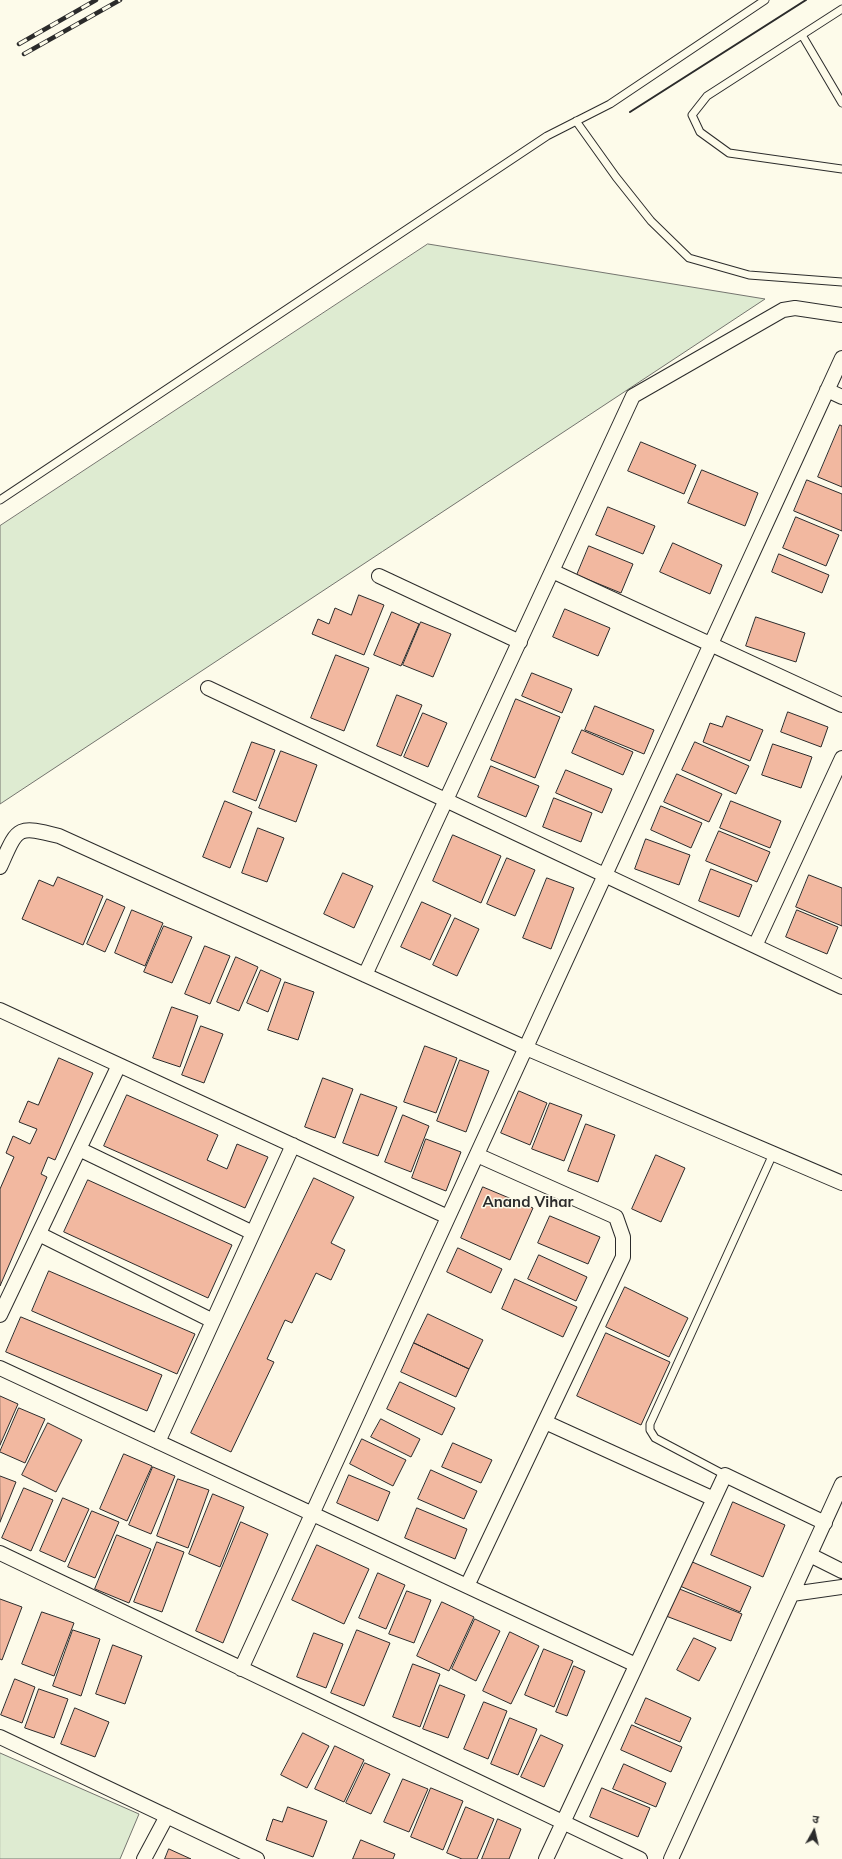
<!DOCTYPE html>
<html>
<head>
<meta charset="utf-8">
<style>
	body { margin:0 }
	#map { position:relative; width:842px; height:1859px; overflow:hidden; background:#fdfbea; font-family:Mulish,"Noto Sans Devanagari",sans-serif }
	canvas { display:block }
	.north { position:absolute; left:794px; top:1811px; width:40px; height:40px; -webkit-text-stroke:3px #fdfbea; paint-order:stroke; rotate:8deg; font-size:11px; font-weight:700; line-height:16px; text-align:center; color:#2b2b2b }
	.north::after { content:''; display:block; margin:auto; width:14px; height:18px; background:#2b2b2b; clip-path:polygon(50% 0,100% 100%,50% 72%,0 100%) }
</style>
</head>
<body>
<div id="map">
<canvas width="842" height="1859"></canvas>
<div class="north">उ</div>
</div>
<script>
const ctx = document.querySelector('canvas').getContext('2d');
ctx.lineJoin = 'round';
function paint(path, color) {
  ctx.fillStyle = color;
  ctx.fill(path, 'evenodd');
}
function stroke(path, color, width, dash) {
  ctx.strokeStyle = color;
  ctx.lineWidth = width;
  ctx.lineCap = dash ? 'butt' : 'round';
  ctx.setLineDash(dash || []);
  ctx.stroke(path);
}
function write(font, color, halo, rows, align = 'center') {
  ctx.font = font + ' Mulish,sans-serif';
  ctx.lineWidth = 3;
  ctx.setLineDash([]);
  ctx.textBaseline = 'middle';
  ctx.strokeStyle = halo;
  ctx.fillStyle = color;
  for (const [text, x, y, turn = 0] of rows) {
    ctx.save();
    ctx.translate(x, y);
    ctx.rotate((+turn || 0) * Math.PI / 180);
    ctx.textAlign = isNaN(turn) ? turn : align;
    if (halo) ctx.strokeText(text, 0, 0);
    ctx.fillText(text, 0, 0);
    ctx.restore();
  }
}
const green = new Path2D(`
	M428 244 765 299 0 804V526Z
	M0 1753 139 1814 120 1859H0Z`);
const building = new Path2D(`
	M840 425 842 426V487L818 477Z
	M641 442 696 465 684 494 628 471Z
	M702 470 758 493 745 526 688 503Z
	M807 480 842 494V531L794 511Z
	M608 507 655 526 643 554 596 535Z
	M796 517 839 535 826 566 783 548Z
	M673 543 722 565 710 594 660 572Z
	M589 546 633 564 621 593 577 575Z
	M779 554 829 575 822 593 772 572Z
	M359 595 384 605 364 655 312 634 318 619 329 624 335 608 351 615Z
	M565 609 610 628 598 656 553 637Z
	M392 612 419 624 401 666 374 655Z
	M756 617 805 633 796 662 746 646Z
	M421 622 451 634 433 677 403 665Z
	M336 655 369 668 344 731 311 718Z
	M532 673 572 689 562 713 522 696Z
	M397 695 422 705 401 756 377 746Z
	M516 699 560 717 535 778 491 760Z
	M595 706 654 730 644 754 585 730Z
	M788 712 828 727 821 747 781 732Z
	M423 713 447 723 428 767 404 757Z
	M727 716 763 730 750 761 703 742 710 723 722 727Z
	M582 730 633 752 623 775 572 753Z
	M252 742 275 750 256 801 233 792Z
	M695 742 749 766 736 794 682 770Z
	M773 744 812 757 801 788 762 775Z
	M281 751 317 765 296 822 259 808Z
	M491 766 539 786 526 817 478 797Z
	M566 770 612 789 602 813 556 793Z
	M677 774 722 794 709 822 664 802Z
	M554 798 592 813 581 842 543 827Z
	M225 801 252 812 230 868 203 857Z
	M731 801 781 821 770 848 720 828Z
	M661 806 702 823 691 848 651 830Z
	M258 828 284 838 267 882 242 873Z
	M719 831 770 852 757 882 706 861Z
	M453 835 501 856 481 903 433 881Z
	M646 839 690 855 679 885 635 869Z
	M507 858 535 870 515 916 487 904Z
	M711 869 752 885 739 917 699 901Z
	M343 873 373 886 354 928 324 914Z
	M809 875 842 888V926L796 907Z
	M58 877 103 896 83 945 22 919 39 880 53 886Z
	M547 878 574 888 551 949 523 938Z
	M107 899 125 907 105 952 87 944Z
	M422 902 451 915 430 960 401 947Z
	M132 910 163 923 145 966 115 953Z
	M797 910 838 927 827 954 786 937Z
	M455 918 479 929 457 976 433 965Z
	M164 926 192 937 172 983 144 972Z
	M205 946 230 956 210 1004 185 994Z
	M236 957 258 967 239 1011 217 1002Z
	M261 970 281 979 268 1012 247 1003Z
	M285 982 314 992 298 1040 268 1030Z
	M172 1007 198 1016 180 1067 153 1058Z
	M201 1026 223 1034 204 1083 182 1075Z
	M425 1046 457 1058 436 1113 404 1102Z
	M59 1058 93 1073 55 1160 48 1157 41 1174 47 1177 0 1286V1189L14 1157 6 1153 13 1136 30 1144 37 1129 19 1122 28 1101 38 1105Z
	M460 1060 489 1071 466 1132 437 1121Z
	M323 1078 353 1089 335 1138 305 1127Z
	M519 1091 547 1103 530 1145 501 1133Z
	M361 1094 397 1107 378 1156 343 1143Z
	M127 1095 218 1135 207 1160 227 1169 237 1144 268 1157 245 1208 104 1146Z
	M550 1103 582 1115 564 1161 532 1149Z
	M403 1115 429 1126 411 1172 385 1162Z
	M586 1124 615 1135 598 1182 568 1171Z
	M426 1139 461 1152 446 1191 412 1178Z
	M656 1155 685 1168 661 1222 632 1209Z
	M314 1178 354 1197 331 1243 345 1250 331 1280 316 1273 292 1323 285 1320 267 1359 274 1362 231 1452 191 1433Z
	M88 1180 232 1245 208 1298 64 1232Z
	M483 1187 533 1208 510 1260 461 1238Z
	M550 1216 600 1237 588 1264 538 1243Z
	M458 1248 502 1269 491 1293 447 1272Z
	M539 1255 587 1277 576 1301 528 1279Z
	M49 1271 195 1334 177 1374 32 1311Z
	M515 1279 577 1307 563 1337 502 1309Z
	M625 1287 688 1318 669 1357 606 1327Z
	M428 1314 483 1340 469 1369 414 1343Z
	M21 1317 162 1375 147 1411 6 1352Z
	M606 1333 670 1362 641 1425 577 1396Z
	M414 1343 469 1369 456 1397 401 1372Z
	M400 1382 455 1408 442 1435 387 1409Z
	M0 1396 18 1404 0 1445Z
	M19 1408 45 1419 25 1463 0 1452Z
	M381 1419 420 1439 411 1457 371 1437Z
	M48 1423 82 1440 56 1492 22 1475Z
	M362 1439 406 1460 393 1486 350 1464Z
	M453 1443 492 1460 481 1483 442 1467Z
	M124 1454 152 1466 127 1521 100 1509Z
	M153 1467 175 1476 151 1534 129 1525Z
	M431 1470 477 1491 464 1519 418 1499Z
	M349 1475 390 1492 378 1521 337 1503Z
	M0 1476 16 1482 0 1522Z
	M178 1479 209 1490 188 1548 157 1536Z
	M24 1488 53 1500 31 1551 2 1538Z
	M213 1494 244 1507 220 1567 189 1554Z
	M63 1498 89 1509 65 1562 40 1551Z
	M733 1502 785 1525 763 1577 711 1555Z
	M417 1508 467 1529 455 1559 405 1538Z
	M92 1511 119 1522 95 1578 68 1567Z
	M241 1522 268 1534 223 1643 196 1631Z
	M117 1535 151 1549 129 1603 95 1589Z
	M157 1542 184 1552 162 1612 134 1602Z
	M317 1545 369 1569 344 1624 292 1600Z
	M690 1561 751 1587 740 1612 680 1586Z
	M378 1573 405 1585 386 1629 359 1618Z
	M677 1588 742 1614 731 1641 666 1616Z
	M407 1591 431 1600 414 1643 389 1634Z
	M0 1599 22 1607 2 1660 0 1659Z
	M442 1602 474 1617 449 1671 417 1656Z
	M42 1612 74 1623 54 1676 22 1664Z
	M475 1619 500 1631 476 1681 452 1669Z
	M73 1630 100 1639 81 1696 53 1686Z
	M357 1630 390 1643 364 1706 331 1693Z
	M510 1632 539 1646 511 1704 483 1691Z
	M314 1633 343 1644 326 1688 297 1677Z
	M694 1638 716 1648 699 1681 677 1670Z
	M113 1645 142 1656 125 1704 96 1694Z
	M544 1649 573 1661 554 1707 525 1695Z
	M413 1664 440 1674 420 1727 393 1717Z
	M574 1666 585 1671 567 1716 556 1712Z
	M15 1679 35 1687 22 1723 1 1715Z
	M440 1685 465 1695 448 1738 423 1729Z
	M39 1689 68 1699 54 1738 25 1728Z
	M646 1698 691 1718 680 1742 635 1723Z
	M484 1702 507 1711 488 1759 464 1749Z
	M75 1708 109 1722 95 1757 61 1744Z
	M510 1718 537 1729 518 1775 491 1764Z
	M632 1725 682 1747 671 1772 621 1750Z
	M303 1733 329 1746 307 1788 281 1775Z
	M541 1735 563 1745 544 1787 521 1777Z
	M335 1746 364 1760 344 1802 315 1789Z
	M365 1763 390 1774 371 1814 346 1803Z
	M624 1764 666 1783 656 1807 613 1789Z
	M403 1779 428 1789 409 1832 384 1822Z
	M431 1788 463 1801 443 1850 411 1837Z
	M602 1788 650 1808 638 1837 590 1817Z
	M288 1807 327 1821 313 1857 266 1840 273 1819 282 1822Z
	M466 1807 494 1819 477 1859H462L447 1853Z
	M498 1819 521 1829 509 1859H482Z
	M361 1840 395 1854 393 1859H353Z
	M169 1849 191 1859H165Z`);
const lane = new Path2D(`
	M842 9 707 96 692 115 700 132 729 153 842 169
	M802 35 842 103
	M576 121 616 177 651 221 689 258 749 275 842 282
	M0 500 547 136 610 104 765 0
	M725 1475 655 1438 650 1430V1424L773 1154`);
const street = new Path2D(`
	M827 390 842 397
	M552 571 842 705
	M379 576 520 642
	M208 688 842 987
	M0 867C18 827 16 825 59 836L526 1048 842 1183
	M755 946 842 758
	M365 975 633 396 783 310 795 308 842 315
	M0 1010 448 1217
	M79 1149 253 1233
	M39 1234 213 1321
	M0 1315 119 1065
	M0 1368 636 1665
	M545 1422 714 1499
	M158 1442 293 1145
	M0 1553 640 1859
	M810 1555 842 1571
	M467 1586 623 1257V1237L616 1217 477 1155
	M792 1594 842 1587
	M241 1669 842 358
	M0 1737 257 1859
	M144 1859 167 1816
	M546 1859 725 1475 825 1523
	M671 1859 842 1484`);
const rail = new Path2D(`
	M19 44 96 0
	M24 54 120 0`);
const wall = new Path2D(`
	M630 112 806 0`);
const districtNames = [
	["Anand Vihar",528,1202]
];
paint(green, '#deebd1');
stroke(green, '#74746e', 1);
paint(building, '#f2b8a0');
stroke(building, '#2b2b2b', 1);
stroke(lane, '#2b2b2b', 9);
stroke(street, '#2b2b2b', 16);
stroke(lane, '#fdfbea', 7);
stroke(street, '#fdfbea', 14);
stroke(rail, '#2b2b2b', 4.5);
stroke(rail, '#fdfbea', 3, [9]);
stroke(wall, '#2b2b2b', 2);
write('bold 15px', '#2b2b2b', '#fdfbea', districtNames);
</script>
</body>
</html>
